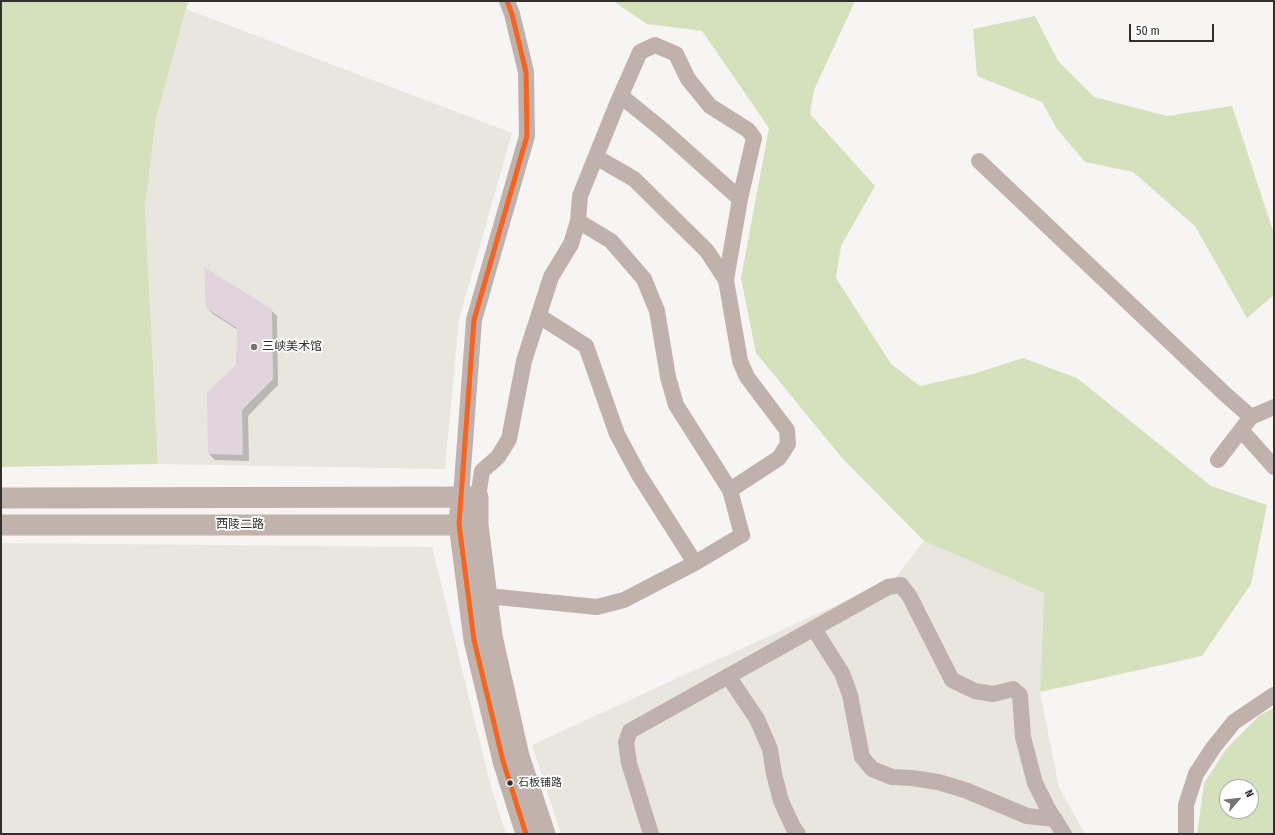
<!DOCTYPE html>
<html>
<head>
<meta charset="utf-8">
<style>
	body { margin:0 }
	#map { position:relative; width:1275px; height:835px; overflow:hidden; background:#f6f5f3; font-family:"Fira Sans Condensed",sans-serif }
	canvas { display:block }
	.frame { position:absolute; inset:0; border:2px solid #31302f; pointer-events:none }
	.north { position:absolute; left:1219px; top:779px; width:40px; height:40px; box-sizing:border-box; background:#fff; border:1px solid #adacac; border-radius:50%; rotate:62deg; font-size:11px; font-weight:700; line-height:16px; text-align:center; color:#31302f }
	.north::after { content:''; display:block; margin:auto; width:14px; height:18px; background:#767574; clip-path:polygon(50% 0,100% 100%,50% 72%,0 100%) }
	.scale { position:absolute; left:1129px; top:24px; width:85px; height:18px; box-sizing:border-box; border:2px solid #31302f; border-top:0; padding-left:5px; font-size:12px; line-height:14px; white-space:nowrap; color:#31302f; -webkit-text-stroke:3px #fff; paint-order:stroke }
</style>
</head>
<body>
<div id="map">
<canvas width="1275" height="835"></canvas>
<div class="frame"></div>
<div class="north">N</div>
<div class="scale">50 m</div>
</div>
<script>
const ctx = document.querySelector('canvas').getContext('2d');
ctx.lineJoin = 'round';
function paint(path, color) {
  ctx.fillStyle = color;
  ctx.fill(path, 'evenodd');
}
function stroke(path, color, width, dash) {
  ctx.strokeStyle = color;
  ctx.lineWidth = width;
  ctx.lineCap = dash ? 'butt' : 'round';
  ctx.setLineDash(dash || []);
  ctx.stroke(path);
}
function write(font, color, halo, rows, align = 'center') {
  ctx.font = font + ' "Fira Sans Condensed","Noto Sans SC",sans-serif';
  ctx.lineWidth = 3.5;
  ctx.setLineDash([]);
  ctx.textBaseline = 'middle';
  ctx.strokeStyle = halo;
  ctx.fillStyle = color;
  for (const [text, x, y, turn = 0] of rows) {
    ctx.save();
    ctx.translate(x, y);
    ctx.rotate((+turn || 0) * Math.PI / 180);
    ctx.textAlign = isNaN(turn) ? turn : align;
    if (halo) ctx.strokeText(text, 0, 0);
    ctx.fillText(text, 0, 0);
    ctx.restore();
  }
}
const built = new Path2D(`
	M186 9 512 133 459 319 445 469 158 464 145 208 156 119Z
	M924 541 1044 593 1040 692 1059 787 1085 834H561L532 745 895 578Z
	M1 543 432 547 491 787 506 834H1Z`);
const green = new Path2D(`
	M1 1H189L186 9 156 119 145 208 158 464 1 467Z
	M613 1H855L814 90 810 114 875 186 841 246 836 278 891 364 920 386 973 374 1023 358 1077 378 1211 486 1267 505 1251 584 1202 656 1040 692 1044 593 924 541 843 459 756 353 741 278 769 128 702 31 647 24Z
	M1035 16 1058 61 1094 97 1167 116 1232 106 1274 234V295L1247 318 1195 226 1133 172 1085 162 1057 129 1042 102 977 76 973 29Z
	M1274 708V834H1197L1204 783 1227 748 1260 715ZM1227 787H1251V811H1227Z`);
const shadow = new Path2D(`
	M207 308 271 310 277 316 278 385 248 416 249 461 215 460 209 454 236 365 238 330 213 314Z`);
const building = new Path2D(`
	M204 267 272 309 273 379 242 410 243 455 208 454 207 392 236 365 237 328 206 308Z`);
const minor = new Path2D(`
	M621 96 664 131 740 199 726 280
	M596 157 634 179 707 251 726 280 740 361 747 377 787 430 788 444 779 458 730 490
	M979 161 1226 395 1251 417 1274 407
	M578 221 611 241 644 279 657 311 668 377 676 405 730 490 742 535 695 563
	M1241 430 1274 467
	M1218 460 1251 417
	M461 496 474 320 527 136 526 72 512 14 507 1
	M478 497 482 471 498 457 509 439 524 361 551 277 571 244 578 221 580 196 617 104 640 52 655 45 676 54 688 79 710 106 748 130 754 138 740 199
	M487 596 597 607 624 600 695 563 639 475 617 434 586 346 539 316
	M814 629 842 673 850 695 862 757 872 769 892 777 912 778 938 782 965 790 1027 816 1055 819
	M728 676 757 719 770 749 774 774 781 801 793 827 798 834
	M651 834 629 763 626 742 630 731 888 587 901 585 910 597 952 680 975 691 993 694 1013 689 1020 695 1023 737 1035 783 1048 809 1064 834
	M1186 834V805L1196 774 1213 748 1234 722 1274 695`);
const major = new Path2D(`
	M1 498 478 497V525L492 636 519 756 545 834
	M460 511 459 524 474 640 503 761 526 834
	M1 525H478`);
const bus1 = new Path2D(`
	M507 1 512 14 526 72 527 136 474 320 459 524 474 640 503 761 526 834`);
const markers = [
	[254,347,4,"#767574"],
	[510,783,3.5,"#31302f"]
];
const busNames = [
	["石板铺路",518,783]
];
const poiNames = [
	["三峡美术馆",262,347]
];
const streetNames = [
	["西陵二路",240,525]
];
paint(built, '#e9e6e0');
paint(green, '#d4e1bc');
paint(shadow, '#0003');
paint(building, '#e1d4dd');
stroke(minor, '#c1b1ac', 16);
stroke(major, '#c2b2ac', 21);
stroke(bus1, '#f26522', 5);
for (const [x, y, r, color] of markers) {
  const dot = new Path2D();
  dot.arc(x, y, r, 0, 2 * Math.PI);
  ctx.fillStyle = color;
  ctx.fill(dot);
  stroke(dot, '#fff', 1.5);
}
write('11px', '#31302f', '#fff', busNames, 'left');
write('12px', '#31302f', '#fff', poiNames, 'left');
write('12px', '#31302f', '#fff', streetNames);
</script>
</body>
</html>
